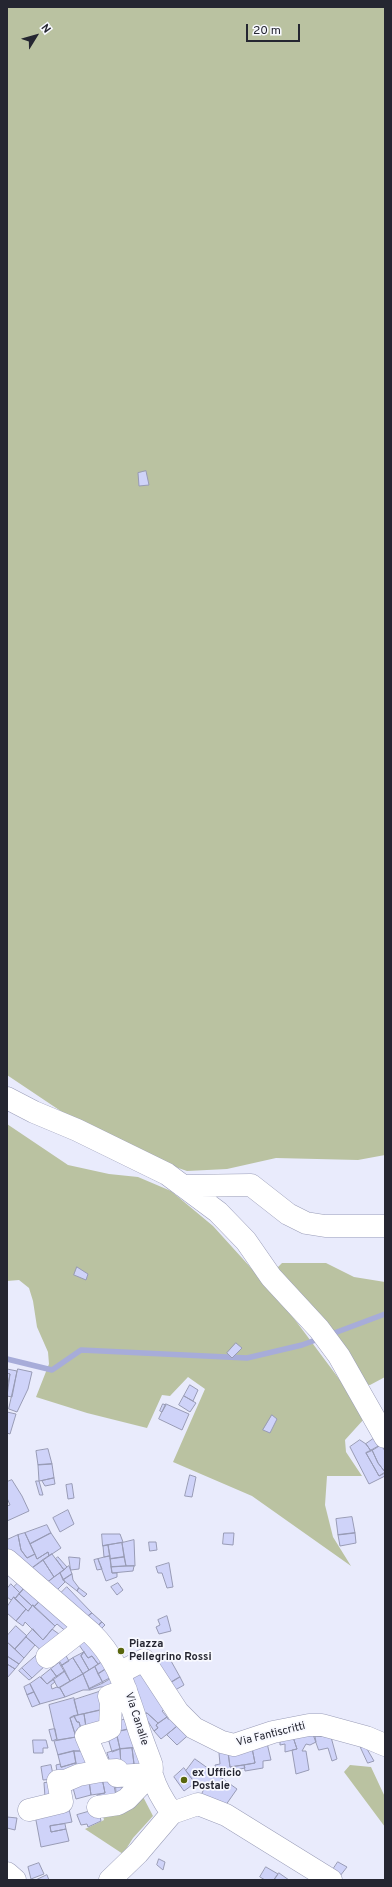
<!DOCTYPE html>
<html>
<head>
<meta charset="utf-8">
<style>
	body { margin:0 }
	#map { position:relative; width:392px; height:1887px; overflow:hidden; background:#e9ebfc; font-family:Overpass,sans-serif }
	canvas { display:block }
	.frame { position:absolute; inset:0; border:8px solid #252631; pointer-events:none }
	.north { position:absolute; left:16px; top:16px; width:40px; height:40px; -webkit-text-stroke:3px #f8f9ff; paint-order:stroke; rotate:53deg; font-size:11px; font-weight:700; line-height:16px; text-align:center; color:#252631 }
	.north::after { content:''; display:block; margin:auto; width:14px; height:18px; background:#252631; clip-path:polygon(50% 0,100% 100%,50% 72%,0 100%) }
	.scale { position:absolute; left:246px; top:24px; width:54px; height:18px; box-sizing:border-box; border:2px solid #252631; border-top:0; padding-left:5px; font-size:12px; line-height:14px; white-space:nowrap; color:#252631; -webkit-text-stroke:3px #f8f9ff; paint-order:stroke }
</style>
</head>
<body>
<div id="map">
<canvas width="392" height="1887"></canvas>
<div class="frame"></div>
<div class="north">N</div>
<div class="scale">20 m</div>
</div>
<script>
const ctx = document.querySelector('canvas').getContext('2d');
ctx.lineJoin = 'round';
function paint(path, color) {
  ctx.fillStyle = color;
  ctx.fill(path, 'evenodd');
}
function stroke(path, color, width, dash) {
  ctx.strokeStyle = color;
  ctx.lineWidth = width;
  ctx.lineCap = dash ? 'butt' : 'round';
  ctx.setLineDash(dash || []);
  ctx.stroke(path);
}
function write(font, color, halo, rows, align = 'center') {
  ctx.font = font + ' Overpass,sans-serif';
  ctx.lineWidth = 3.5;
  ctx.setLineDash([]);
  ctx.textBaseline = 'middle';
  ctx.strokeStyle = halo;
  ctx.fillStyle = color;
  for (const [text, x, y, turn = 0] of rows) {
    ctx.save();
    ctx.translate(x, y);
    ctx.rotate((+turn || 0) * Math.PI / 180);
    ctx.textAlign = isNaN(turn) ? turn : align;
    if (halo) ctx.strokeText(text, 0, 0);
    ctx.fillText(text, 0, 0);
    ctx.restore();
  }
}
const green = new Path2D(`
	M7 7H385V1155L358 1160 276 1158 227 1169 187 1171 152 1159 92 1132 7 1075Z
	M7 1124 68 1165 109 1174 138 1177 171 1191 213 1226 281 1301 360 1407 364 1419 345 1440 346 1452 362 1476H327L325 1505 333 1537 351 1566 252 1496 173 1462 205 1389 188 1377 170 1396 162 1395 147 1428 87 1413 36 1397 49 1364 48 1352 37 1327 33 1301 29 1288 19 1280 7 1281Z
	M282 1263H326L354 1277 385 1282V1377L370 1385 363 1384 275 1270Z
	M350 1765 371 1767 385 1797V1827L344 1772Z
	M139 1789 153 1816 133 1838 123 1854 85 1829 104 1820 101 1809Z`);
const stream = new Path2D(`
	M329 1335 385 1314
	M7 1359 52 1370 81 1350 247 1358 302 1345 321 1338`);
const building = new Path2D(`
	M146 471 149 485 139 486 138 473Z
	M77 1267 88 1274 86 1280 74 1275Z
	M236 1343 242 1348 232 1358 227 1353Z
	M7 1369 17 1371 12 1397 7 1396 10 1374 7 1373Z
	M18 1369 32 1372 28 1389 17 1412 9 1409Z
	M7 1373 10 1374 7 1388Z
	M190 1385 198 1390 193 1401 184 1396Z
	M184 1396 196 1403 190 1412 179 1405Z
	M163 1404 166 1405 162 1412 160 1411Z
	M166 1404 189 1414 182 1430 159 1419Z
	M7 1412 16 1414 10 1434 7 1433Z
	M272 1415 277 1419 270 1433 263 1430Z
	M376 1437 381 1445 371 1451 366 1444Z
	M360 1440 366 1444 371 1451 366 1453 379 1476 385 1473V1476L369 1484 350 1447Z
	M381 1445 385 1451V1472L378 1463 372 1450Z
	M48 1449 52 1464 38 1465 36 1451Z
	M372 1450 378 1463 385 1472 379 1476 366 1453Z
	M52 1464 54 1478 39 1481 38 1465Z
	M190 1475 196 1477 192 1497 185 1496Z
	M54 1478 55 1484 45 1486 42 1481Z
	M12 1480 22 1496 29 1511 7 1521V1506L10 1505 7 1498V1482Z
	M36 1481H39L43 1495H40Z
	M72 1484 74 1498 68 1499 66 1485Z
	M68 1510 74 1524 60 1532 53 1518Z
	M352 1517 355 1533 338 1535 336 1519Z
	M47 1525 51 1533 30 1544 25 1533Z
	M25 1533 35 1554 27 1558 21 1550 18 1535Z
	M51 1533 61 1548 49 1556 48 1552 37 1559 30 1544Z
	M224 1533H234L233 1545 223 1544Z
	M355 1533 356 1543 340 1546 338 1535Z
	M102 1534H120L123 1542 103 1546Z
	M18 1535 21 1550 27 1558 35 1554 37 1559 48 1552 49 1556 25 1573 7 1552V1540Z
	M134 1540 135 1566H126L122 1543Z
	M149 1542H156L157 1550 150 1551Z
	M122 1543 124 1557 110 1559 108 1545Z
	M108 1545 110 1556 104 1557 103 1546Z
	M52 1554 64 1570 54 1577 43 1560Z
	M110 1556 112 1573H117V1577L106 1581 98 1559Z
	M58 1557 67 1567 64 1570 56 1559Z
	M69 1557 80 1558 79 1569 71 1570Z
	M124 1557 126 1566 111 1567 110 1559Z
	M98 1559 102 1569 97 1570 94 1560Z
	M43 1560 54 1577 40 1588 27 1572Z
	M169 1563 173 1587 167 1588 162 1573H158L156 1567Z
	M69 1566 72 1574 63 1580 60 1573Z
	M134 1566 133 1571 112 1573 111 1567Z
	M60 1573 65 1582 50 1597 40 1588Z
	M72 1574 73 1580 79 1588 77 1591 63 1580Z
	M21 1580 28 1584 20 1593 14 1587Z
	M118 1583 123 1590 117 1595 111 1587Z
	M11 1584 20 1593 15 1599 14 1597 11 1600 7 1597V1589Z
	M28 1584 44 1597 34 1607 33 1605 32 1606 19 1594Z
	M67 1587 92 1613 87 1617 54 1600Z
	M79 1588 87 1594 84 1597 77 1591Z
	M19 1594 32 1606 28 1611 15 1599Z
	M14 1597 26 1609 16 1621 7 1613V1607Z
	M44 1597 77 1626 68 1633 57 1624 55 1626 34 1607Z
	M33 1605 55 1626 43 1640 25 1622 23 1626 16 1621 26 1609 28 1611Z
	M92 1613 102 1622 97 1627 87 1617Z
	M167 1616 171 1631 159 1634 156 1627 160 1625 158 1620Z
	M102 1622 105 1625 96 1634 92 1631Z
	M16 1626 27 1636 15 1649 7 1642V1636Z
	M33 1629 43 1640 52 1629 63 1637 44 1653 26 1637Z
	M88 1634 108 1658 98 1664 92 1656 88 1658 77 1642Z
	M26 1637 35 1645 24 1658 15 1649Z
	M7 1642 24 1658 19 1664 7 1656Z
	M84 1652 88 1658 92 1656 98 1664 89 1670 81 1656Z
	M84 1652 81 1656 89 1670 83 1674 73 1658Z
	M166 1652 180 1677 165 1686 150 1662Z
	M65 1654 69 1661 61 1666 57 1659Z
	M37 1655 46 1665 32 1678 22 1668Z
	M7 1656 19 1664 15 1669 7 1664Z
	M73 1658 83 1674 70 1681 61 1666Z
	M108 1658 112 1665 98 1674 95 1667Z
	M60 1662 65 1671 57 1677 51 1669Z
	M7 1664 15 1669 7 1678Z
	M112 1665 116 1675 103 1683 98 1674Z
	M95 1667 103 1683 89 1689 83 1674Z
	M22 1668 32 1678 29 1680 19 1671Z
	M51 1669 57 1677 47 1684 41 1677Z
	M65 1671 70 1681 58 1688 53 1679Z
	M146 1671 170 1706 162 1711 167 1717 158 1723 147 1713 144 1715 127 1681Z
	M83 1674 90 1690H83L65 1697 60 1688Z
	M116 1675 110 1687H100L90 1690 89 1689Z
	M40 1677 47 1684 53 1679 55 1682 51 1685 52 1689 57 1687 60 1688 65 1697 40 1704 30 1684Z
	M180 1677 184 1685 170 1693 165 1686Z
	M30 1684 34 1692 27 1695 24 1687Z
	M105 1690 110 1708 78 1715 74 1700Z
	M34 1692 40 1704 32 1707 27 1695Z
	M74 1698 78 1715 70 1718 76 1737 57 1740 49 1705Z
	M105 1709V1727L87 1732 84 1714Z
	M147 1713 158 1723 156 1725 158 1728 154 1731 144 1715Z
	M84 1714 86 1728 81 1730 79 1722H77L74 1716Z
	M175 1714 181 1723 161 1739 154 1731 158 1728 156 1725 167 1717 168 1719Z
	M74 1716 77 1722H79L89 1751H74L58 1755 54 1741 76 1737 70 1718Z
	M132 1718 134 1728 116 1732 114 1722Z
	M114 1722 120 1749 112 1752 106 1731Z
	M181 1723 193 1731 177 1745 167 1735Z
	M134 1728 140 1747 120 1749 116 1732Z
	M55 1729 57 1739 52 1741 49 1730Z
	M314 1731 316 1742 310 1745 306 1744 302 1751H306L309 1770 296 1774 292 1750 297 1749 292 1734Z
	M292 1734 297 1749 285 1752V1744L280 1745V1738Z
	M314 1736 331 1737 337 1759 332 1761 328 1748 319 1750Z
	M33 1740H46L48 1748H43V1753H34Z
	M267 1743 271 1760 263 1761V1768L245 1771 244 1765 255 1763 252 1748Z
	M360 1746 367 1749 374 1761 368 1763Z
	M140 1747 147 1771 134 1764 132 1748Z
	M132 1748 134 1764 121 1767 120 1749Z
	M252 1748 255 1763 230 1767 228 1752Z
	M120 1749 121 1767 112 1768 107 1753Z
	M74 1751 76 1763 61 1767 58 1755Z
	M74 1751H89L98 1769 78 1773Z
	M228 1752 230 1767 244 1765 245 1768 221 1773 216 1770 215 1765 220 1764 219 1753Z
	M195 1759 237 1789 223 1809 201 1795 205 1787 197 1781 195 1783 186 1771Z
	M76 1763 78 1773 58 1778 56 1765 60 1764 61 1767Z
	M51 1765 54 1779 43 1780 41 1767Z
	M184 1768 195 1783 184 1791 174 1777Z
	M111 1772 117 1800 98 1803 97 1795 105 1793 101 1773Z
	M101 1773 105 1793 91 1795 88 1774Z
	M88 1774 91 1795 76 1799 73 1788Z
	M55 1782V1797H45L44 1783Z
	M116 1787H122L125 1798 117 1800Z
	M69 1809 72 1822 50 1826 51 1832 66 1829 69 1841 41 1847 35 1815Z
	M94 1810 99 1812 101 1821 88 1827 87 1824 81 1825 77 1815Z
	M7 1817 17 1818 15 1830 7 1828Z
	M65 1824 66 1829 51 1832 50 1826Z
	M159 1859 165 1862 163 1870 157 1865Z
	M338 1862 347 1867 340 1876 332 1871Z
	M39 1863 44 1874 31 1879 28 1867Z
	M266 1867 278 1874 274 1880H265L260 1877Z
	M279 1873 289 1880H274Z
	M47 1875 49 1880H36Z`);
const minor = new Path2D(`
	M7 1098 34 1112 77 1130 167 1174 218 1212 246 1241 271 1277 319 1329 339 1356 385 1437
	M183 1186 251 1185 288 1214 306 1223 325 1226H385
	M7 1560 90 1632C118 1659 124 1685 136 1720 140 1735 146 1749 151 1763 153 1767 151 1771 152 1775 156 1789 164 1802 172 1813
	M47 1657 84 1628
	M119 1673 144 1660 178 1712 194 1728 222 1742 234 1745 273 1732 309 1725H322L366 1737 385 1745
	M101 1771 117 1770V1776L151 1774
	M98 1807 118 1804 127 1799 151 1774
	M29 1810 62 1802 58 1781H65L79 1775 101 1771 86 1736 104 1731 110 1728 111 1703 109 1696 126 1690
	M7 1873 15 1880
	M110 1880 138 1853 172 1813 198 1804 226 1815 331 1880`);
const markers = [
	[121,1651,4,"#59660d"],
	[184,1780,4,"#59660d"]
];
const poiNames = [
	["Piazza",129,1645],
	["Pellegrino Rossi",129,1658],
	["ex Ufficio",192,1774],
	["Postale",192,1787]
];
const streetNames = [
	["Via Canalie",136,1719,72],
	["Via Fantiscritti",271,1735,-14]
];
paint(green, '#bac2a1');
stroke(stream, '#a7acd9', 5.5);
paint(building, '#cfd3f9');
stroke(building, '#989bb5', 1);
stroke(minor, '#9a9db8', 23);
stroke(minor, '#fff', 22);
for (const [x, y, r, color] of markers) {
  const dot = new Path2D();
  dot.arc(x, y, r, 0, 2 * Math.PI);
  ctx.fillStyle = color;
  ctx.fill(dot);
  stroke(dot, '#f8f9ff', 1.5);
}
write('bold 11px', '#252631', '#f8f9ff', poiNames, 'left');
write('11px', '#252631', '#f8f9ff', streetNames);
</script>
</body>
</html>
